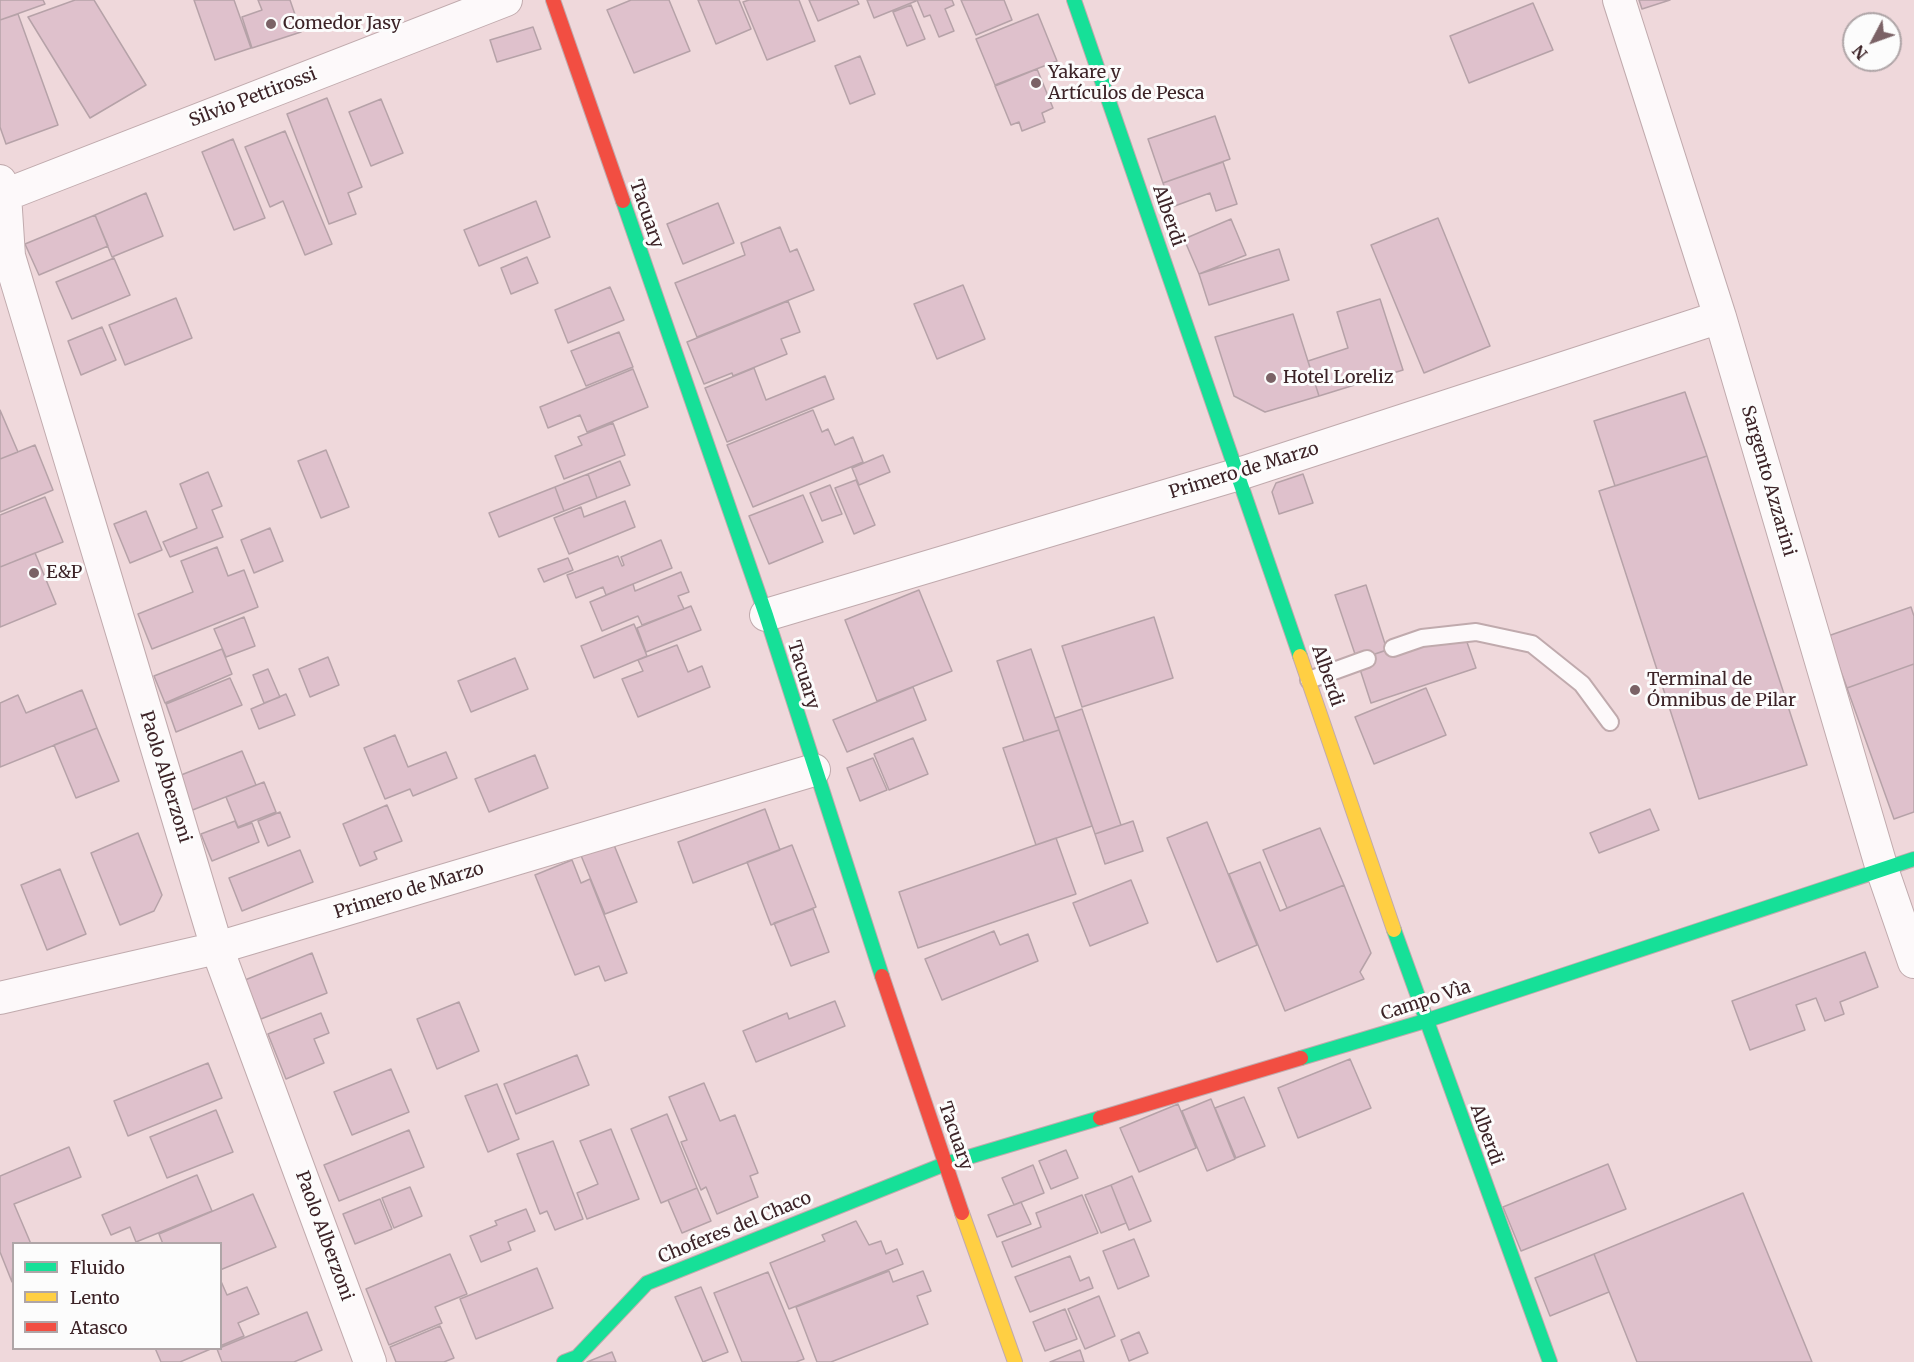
<!DOCTYPE html>
<html>
<head>
<meta charset="utf-8">
<style>
	body { margin:0 }
	#map { position:relative; width:1914px; height:1362px; overflow:hidden; background:#efd8db; font-family:Merriweather,serif }
	canvas { display:block }
	.legend { position:absolute; left:12px; top:1242px; width:210px; height:108px; box-sizing:border-box; background:#fcfcfc; border:2px solid #afa5a7; margin:0; padding:8px 10px; list-style:none; font-size:18px; color:#3c2327 }
	.legend li { display:flex; align-items:center; gap:12px; height:30px }
	.legend b { width:30px; border:2px solid #afa5a7 }
	.north { position:absolute; left:1842px; top:12px; width:60px; height:60px; box-sizing:border-box; background:#fcfcfc; border:2px solid #afa5a7; border-radius:50%; rotate:229deg; font-size:16px; font-weight:700; line-height:24px; text-align:center; color:#3c2327 }
	.north::after { content:''; display:block; margin:auto; width:21px; height:27px; background:#7b6266; clip-path:polygon(50% 0,100% 100%,50% 72%,0 100%) }
</style>
</head>
<body>
<div id="map">
<canvas width="1914" height="1362"></canvas>
<ul class="legend">
<li><b style="height:8px;background:#16e098"></b>Fluido</li>
<li><b style="height:8px;background:#ffcf43"></b>Lento</li>
<li><b style="height:8px;background:#f24e42"></b>Atasco</li>
</ul>
<div class="north">N</div>
</div>
<script>
const ctx = document.querySelector('canvas').getContext('2d');
ctx.lineJoin = 'round';
function paint(path, color) {
  ctx.fillStyle = color;
  ctx.fill(path, 'evenodd');
}
function stroke(path, color, width, dash) {
  ctx.strokeStyle = color;
  ctx.lineWidth = width;
  ctx.lineCap = dash ? 'butt' : 'round';
  ctx.setLineDash(dash || []);
  ctx.stroke(path);
}
function write(font, color, halo, rows, align = 'center') {
  ctx.font = font + ' Merriweather,serif';
  ctx.lineWidth = 6;
  ctx.setLineDash([]);
  ctx.textBaseline = 'middle';
  ctx.strokeStyle = halo;
  ctx.fillStyle = color;
  for (const [text, x, y, turn = 0] of rows) {
    ctx.save();
    ctx.translate(x, y);
    ctx.rotate((+turn || 0) * Math.PI / 180);
    ctx.textAlign = isNaN(turn) ? turn : align;
    if (halo) ctx.strokeText(text, 0, 0);
    ctx.fillText(text, 0, 0);
    ctx.restore();
  }
}
const building = new Path2D(`
	M0 0H43L45 4 0 20Z
	M75 0H94L146 85 90 118 28 17Z
	M194 0H234L251 48 215 60Z
	M258 0H290L301 32 252 48 242 17 262 10Z
	M631 0H669L690 51 634 73 607 10Z
	M698 0H739L751 29 716 44Z
	M749 0H799L815 41 767 60 743 2Z
	M809 0H857L859 4 818 21Z
	M867 0H915L916 1 874 18Z
	M917 0H952L954 5 945 9 954 31 939 37 930 15 924 17Z
	M961 0H1004L1012 20 976 35Z
	M1639 0H1670L1642 9Z
	M1533 3 1553 50 1469 83 1450 36Z
	M911 5 925 39 907 46 893 12Z
	M18 14 58 125 6 144 0 127V20Z
	M1038 14 1057 61 995 85 976 39Z
	M533 27 541 49 497 62 490 40Z
	M860 56 875 94 850 104 835 66Z
	M1037 69 1053 108 1042 113 1045 122 1022 131 1019 122 1011 125 995 86Z
	M327 98 362 187 348 193 356 214 329 224 287 114Z
	M381 99 403 153 371 166 349 112Z
	M1215 116 1230 159 1163 183 1148 139Z
	M285 131 332 244 305 255 283 201 270 207 245 147Z
	M233 139 265 218 234 230 202 152Z
	M1223 162 1237 204 1216 211 1210 193 1172 207 1163 183Z
	M146 193 163 236 112 257 95 215Z
	M536 201 550 237 479 266 464 230Z
	M718 203 734 243 683 264 667 224Z
	M95 215 108 246 39 275 25 244Z
	M1438 218 1490 346 1424 373 1371 245Z
	M1231 219 1246 255 1199 274 1184 239Z
	M780 227 790 252 797 249 814 290 697 337 675 283 745 255 741 243Z
	M1279 249 1289 280 1209 305 1199 274Z
	M527 257 538 283 511 294 501 268Z
	M114 258 130 295 72 319 56 282Z
	M963 285 985 339 937 359 914 304Z
	M610 287 624 320 568 343 555 310Z
	M176 298 192 338 125 365 109 325Z
	M1380 299 1403 370 1319 396 1308 361 1348 348 1337 312Z
	M788 301 800 332 781 339 787 354 733 376 732 373 704 384 687 342Z
	M1293 314 1319 396 1265 412 1234 396 1215 337Z
	M102 327 116 360 81 375 68 341Z
	M619 332 633 367 586 386 571 351Z
	M754 368 766 400 825 376 834 399 727 442 705 388Z
	M633 369 648 407 587 432 580 415 548 428 540 407Z
	M1685 392 1707 456 1615 486 1594 421Z
	M0 410 18 452 0 459Z
	M813 410 822 432 828 429 835 445 853 437 863 462 753 507 727 445Z
	M613 423 625 455 564 479 555 456 582 445 578 437Z
	M35 445 53 490 0 512V459Z
	M326 450 349 507 321 518 298 461Z
	M883 455 890 472 859 485 852 468Z
	M1707 456 1807 765 1699 799 1599 491Z
	M620 461 630 485 597 498 588 474Z
	M208 472 222 506 212 510 223 537 170 557 163 542 197 528 180 484Z
	M588 474 597 498 564 511 555 487Z
	M1303 474 1313 503 1279 514 1272 492 1276 483Z
	M856 480 875 525 854 534 835 488Z
	M830 485 842 514 822 521 810 493Z
	M555 487 564 511 499 537 489 513Z
	M803 495 823 542 769 564 749 516Z
	M45 497 63 542 0 567V515Z
	M625 501 635 527 569 554 554 518 581 507 584 517Z
	M146 511 162 550 130 563 114 524Z
	M270 528 283 561 254 573 241 540Z
	M661 540 672 568 606 595 603 587 576 598 567 575 618 556 622 566 624 565 621 557Z
	M217 547 228 576 244 570 258 607 152 649 138 614 193 592 181 561Z
	M35 553 56 604 0 627V567Z
	M568 558 573 570 544 582 538 569Z
	M681 572 689 592 678 596 684 609 642 625 638 616 602 631 590 602 633 584 635 591Z
	M1366 585 1387 650 1357 660 1335 595Z
	M919 590 952 671 877 701 845 620Z
	M691 606 701 630 646 652 637 628Z
	M1911 607 1914 616V664L1847 688 1828 636Z
	M244 617 255 646 226 657 214 629Z
	M1154 617 1173 678 1082 707 1062 646Z
	M634 624 647 656 594 678 581 646Z
	M1461 625 1476 668 1371 703 1357 660Z
	M677 645 688 672 702 666 710 687 638 717 622 679 643 671 638 660Z
	M222 649 232 674 165 703 154 676Z
	M1031 649 1059 730 1024 741 997 661Z
	M328 657 339 685 310 697 299 669Z
	M515 658 528 689 471 712 458 681Z
	M1914 664V812L1894 819 1847 688Z
	M268 669 280 697 264 703 253 675Z
	M230 678 242 705 176 732 166 704Z
	M913 687 926 720 847 752 833 720Z
	M1426 688 1446 735 1374 764 1355 717Z
	M82 690 97 728 0 767V703L18 695 26 713Z
	M286 694 295 715 259 729 251 709Z
	M1082 709 1121 825 1095 834 1055 718Z
	M97 728 119 781 76 798 54 745Z
	M1059 730 1092 826 1036 845 1003 748Z
	M395 735 408 767 446 752 457 778 413 796 410 789 385 799 364 748Z
	M913 738 928 774 889 790 874 754Z
	M242 751 256 785 190 811 176 777Z
	M535 755 548 788 489 812 475 779Z
	M873 758 887 790 860 801 847 768Z
	M264 782 276 812 238 827 226 797Z
	M387 805 402 841 374 852 377 859 360 866 343 824Z
	M765 809 780 850 693 883 678 842Z
	M1650 809 1659 830 1599 853 1590 833Z
	M280 812 290 837 268 846 258 821Z
	M235 821 238 828 252 823 259 842 212 861 201 834Z
	M1133 821 1143 851 1105 864 1095 834Z
	M1207 822 1257 945 1217 962 1167 838Z
	M1320 828 1344 885 1287 908 1263 850Z
	M138 833 162 895 154 911 120 925 91 853Z
	M1056 838 1076 894 918 948 899 892Z
	M612 840 637 902 605 914 580 853Z
	M792 845 816 907 771 925 747 862Z
	M300 850 313 882 242 911 229 878Z
	M572 860 581 883 590 879 627 973 605 981 599 966 575 975 535 875Z
	M1260 862 1280 911 1344 885 1371 953 1360 972 1364 979 1285 1011 1229 874Z
	M60 869 86 934 47 950 21 885Z
	M1131 880 1148 923 1090 946 1073 903Z
	M813 909 829 952 791 966 774 923Z
	M994 931 1000 945 1028 934 1038 961 942 1000 925 959Z
	M1865 952 1878 987 1840 1002 1844 1014 1825 1021 1816 998 1796 1005 1805 1030 1750 1050 1732 1001Z
	M312 953 327 993 261 1019 245 980Z
	M835 1001 845 1026 756 1062 743 1031 787 1013 789 1019Z
	M459 1002 479 1051 437 1069 417 1019Z
	M321 1013 329 1033 314 1039 324 1063 286 1079 268 1034Z
	M577 1055 589 1085 516 1114 504 1084Z
	M1350 1059 1371 1108 1298 1138 1278 1088Z
	M208 1063 222 1098 128 1136 114 1101Z
	M391 1069 409 1112 352 1135 334 1092Z
	M704 1083 720 1121 735 1115 758 1173 750 1176 758 1197 717 1214 706 1187 701 1190 681 1142 687 1140 669 1097Z
	M497 1084 519 1139 488 1152 465 1096Z
	M1244 1097 1265 1146 1236 1158 1215 1108Z
	M1211 1099 1235 1159 1207 1171 1182 1111Z
	M1178 1104 1196 1148 1139 1172 1120 1128Z
	M216 1110 233 1152 167 1178 150 1137Z
	M667 1114 697 1188 661 1203 631 1129Z
	M611 1129 639 1199 587 1219 577 1193 598 1184 580 1141Z
	M409 1130 424 1167 339 1201 324 1165Z
	M553 1141 583 1219 555 1230 547 1211 540 1214 517 1154Z
	M69 1147 81 1177 14 1204 31 1244H14L12 1282 0 1252V1176Z
	M1066 1150 1078 1178 1051 1189 1039 1161Z
	M1608 1164 1626 1209 1521 1251 1503 1207Z
	M1033 1165 1044 1193 1014 1205 1002 1178Z
	M197 1175 212 1211 136 1242 130 1227 111 1235 102 1215Z
	M1132 1176 1151 1221 1129 1230 1111 1185Z
	M1111 1185 1126 1223 1101 1233 1085 1195Z
	M410 1187 422 1216 394 1228 382 1198Z
	M697 1188 711 1221 682 1233 668 1200Z
	M1743 1193 1812 1362H1637L1594 1254Z
	M253 1194 276 1247 220 1270V1244H163L159 1234Z
	M1082 1195 1098 1233 1012 1267 1002 1242 1041 1227 1036 1213Z
	M380 1199 392 1229 355 1244 343 1214Z
	M1021 1202 1031 1224 997 1237 988 1215Z
	M526 1209 535 1231 508 1242 511 1250 481 1262 470 1236 497 1225 495 1221Z
	M856 1221 869 1245 881 1241 886 1254 897 1249 903 1264 789 1309 770 1263 825 1241 822 1235Z
	M1134 1239 1149 1276 1118 1289 1103 1251Z
	M450 1254 467 1294 435 1307 442 1323 389 1345 366 1289Z
	M1594 1254 1609 1292 1550 1316 1535 1278Z
	M1070 1256 1080 1281 1089 1277 1093 1288 1030 1312 1015 1277Z
	M537 1268 553 1308 476 1339 460 1299Z
	M889 1271 893 1282 923 1271 931 1291 917 1296 928 1324 831 1362H817L796 1307Z
	M768 1272 804 1359 796 1362H742L714 1293Z
	M220 1279 227 1295 247 1287 259 1314 238 1323 244 1336 220 1346Z
	M701 1287 728 1352 703 1362 675 1297Z
	M1099 1296 1115 1336 1085 1349 1068 1309Z
	M1065 1309 1077 1339 1045 1351 1033 1322Z
	M307 1312 322 1350 294 1362H222L217 1349Z
	M440 1326 454 1358 444 1362H396L390 1347Z
	M1139 1332 1148 1353 1129 1361 1121 1340Z
	M155 1348H213L180 1362H161Z
	M1080 1350 1084 1362H1050Z
	M612 1352 616 1362H587Z`);
const lane = new Path2D(`
	M1393 648 1422 638 1476 632 1532 644 1582 684 1610 722
	M1309 680 1367 659`);
const street = new Path2D(`
	M1619 0 1720 317 1882 869 1914 962
	M0 181 5 195 9 256 217 948 370 1362
	M0 197 506 0
	M766 615 1239 474 1720 317
	M0 998 217 948 814 770`);
const fast = new Path2D(`
	M1074 0 1300 656
	M623 201 766 615 882 976
	M1394 930 1550 1362
	M1301 1058 1425 1021 1914 859
	M564 1362 577 1357 647 1283 945 1164 1100 1118`);
const slow = new Path2D(`
	M1300 656 1394 930
	M962 1213 1015 1362`);
const jam = new Path2D(`
	M553 0 623 201
	M882 976 962 1213
	M1100 1118 1301 1058`);
const markers = [
	[271,24,6,"#7b6266"],
	[1036,83,6,"#7b6266"],
	[1271,378,6,"#7b6266"],
	[34,573,6,"#7b6266"],
	[1635,690,6,"#7b6266"]
];
const poiNames = [
	["Comedor Jasy",283,24],
	["Yakare y",1048,73],
	["Artículos de Pesca",1048,94],
	["Hotel Loreliz",1283,378],
	["E&P",46,573],
	["Terminal de",1647,680],
	["Ómnibus de Pilar",1647,701]
];
const streetNames = [
	["Silvio Pettirossi",253,98,-21],
	["Tacuary",646,214,71],
	["Alberdi",1168,216,71],
	["Primero de Marzo",1244,471,-17],
	["Sargento Azzarini",1768,481,74],
	["Tacuary",803,675,73],
	["Alberdi",1327,676,71],
	["Paolo Alberzoni",165,777,73],
	["Primero de Marzo",409,891,-17],
	["Campo Vìa",1426,1001,-18],
	["Alberdi",1486,1135,70],
	["Tacuary",955,1136,71],
	["Choferes del Chaco",735,1228,-22],
	["Paolo Alberzoni",324,1236,70]
];
paint(building, '#dfc1cc');
stroke(building, '#b6a2a8', 1.5);
stroke(lane, '#c0aaad', 20);
stroke(street, '#c0aaad', 34);
stroke(fast, '#c0aaad', 16);
stroke(slow, '#c0aaad', 16);
stroke(jam, '#c0aaad', 16);
stroke(lane, '#fdf9fa', 16);
stroke(street, '#fdf9fa', 32);
stroke(fast, '#16e098', 14);
stroke(slow, '#ffcf43', 14);
stroke(jam, '#f24e42', 14);
for (const [x, y, r, color] of markers) {
  const dot = new Path2D();
  dot.arc(x, y, r, 0, 2 * Math.PI);
  ctx.fillStyle = color;
  ctx.fill(dot);
  stroke(dot, '#fcfcfc', 2);
}
write('18px', '#3c2327', '#fcfcfc', poiNames, 'left');
write('18px', '#3c2327', '#fcfcfc', streetNames);
</script>
</body>
</html>
